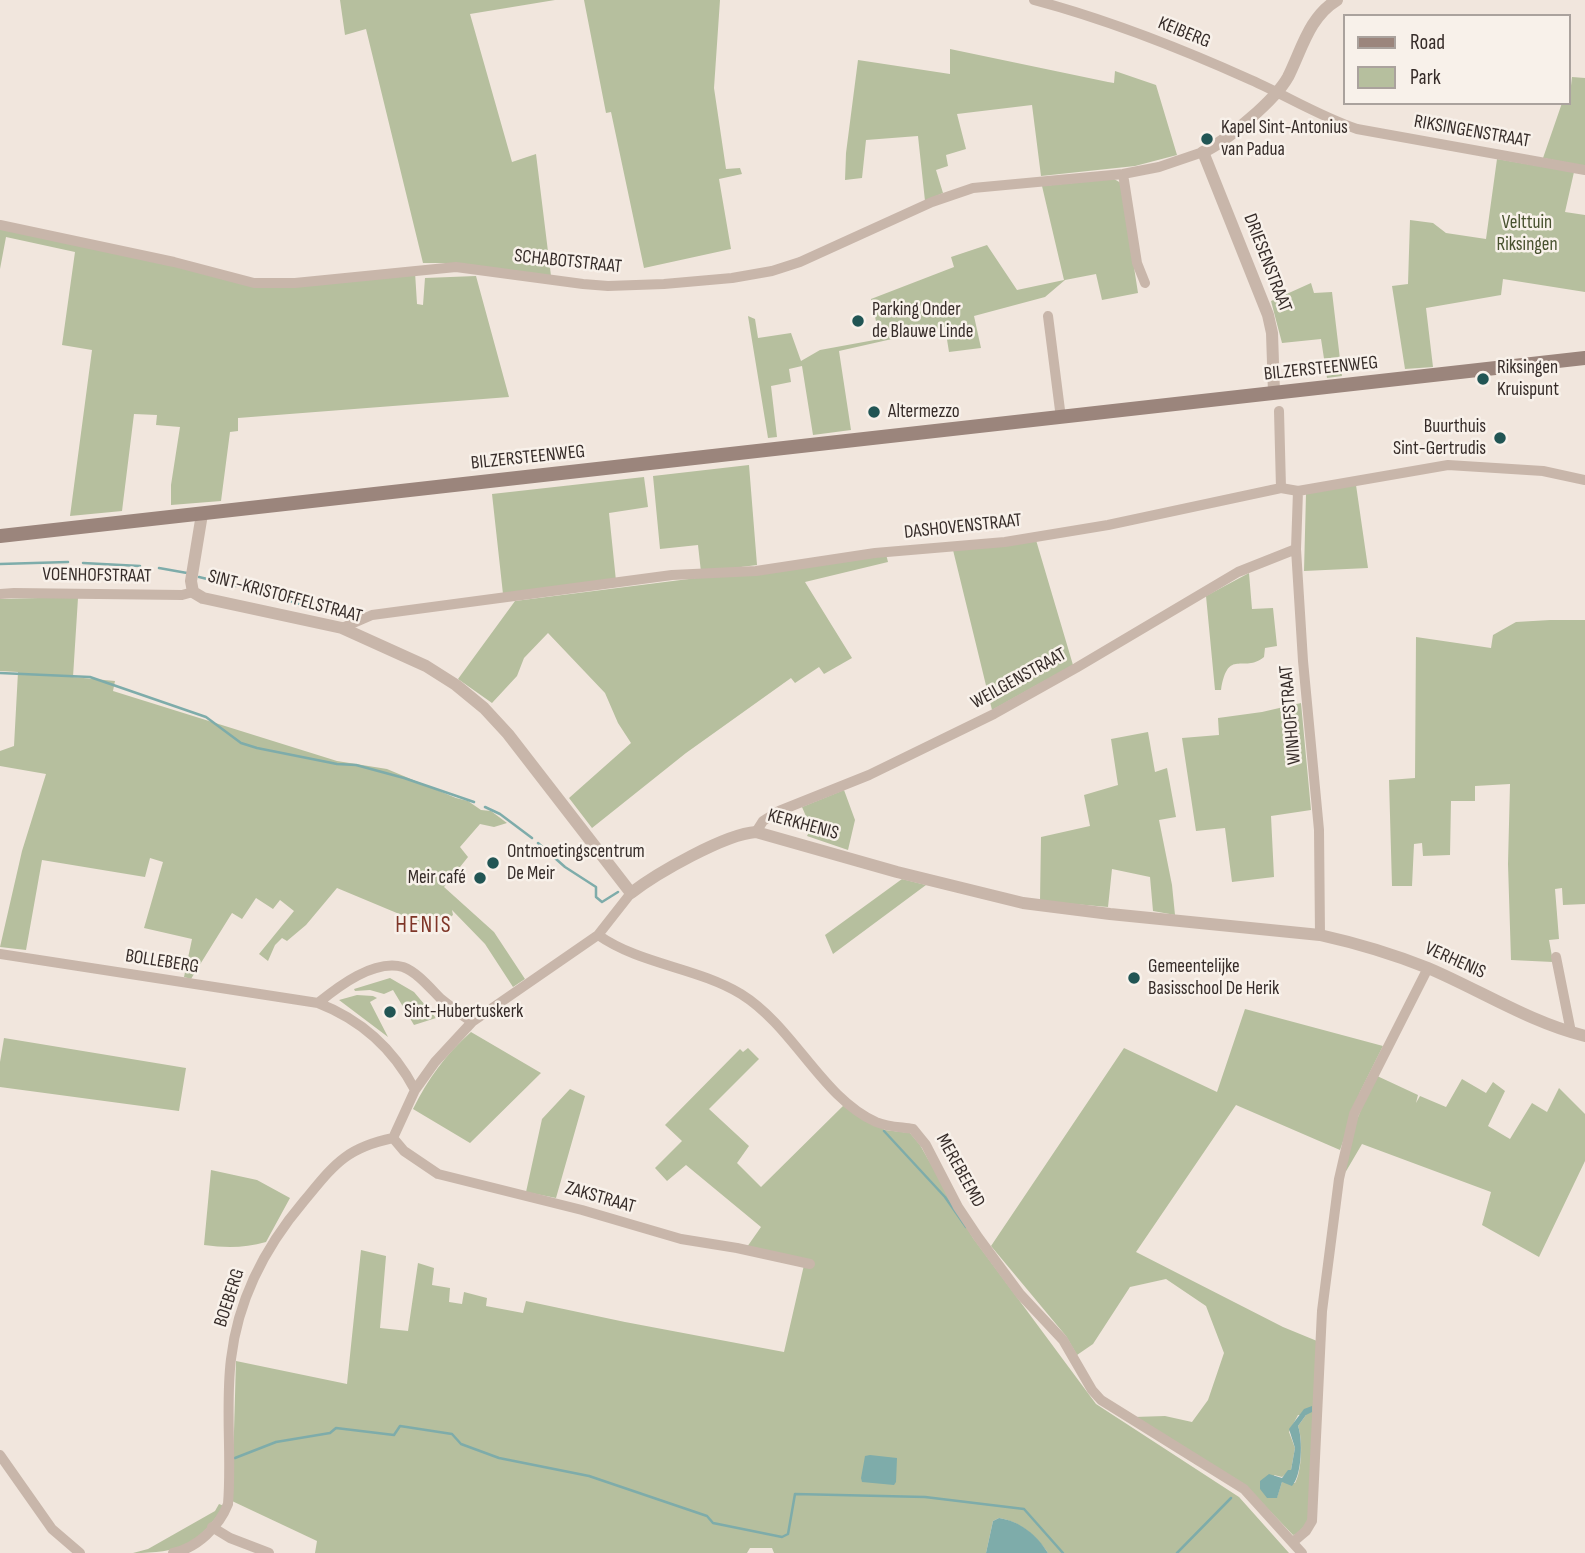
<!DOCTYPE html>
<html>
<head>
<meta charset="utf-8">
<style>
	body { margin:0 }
	#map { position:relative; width:1585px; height:1553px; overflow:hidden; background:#f1e6dd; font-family:"Sofia Sans Condensed",sans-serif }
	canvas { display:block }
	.legend { position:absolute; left:1343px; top:14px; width:228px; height:91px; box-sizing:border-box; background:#f8f1ea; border:2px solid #aaa29d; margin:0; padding:9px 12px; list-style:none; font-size:21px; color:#362c29 }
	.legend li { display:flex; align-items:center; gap:14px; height:35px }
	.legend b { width:35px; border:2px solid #aaa29d }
</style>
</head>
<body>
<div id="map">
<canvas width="1585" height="1553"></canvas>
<ul class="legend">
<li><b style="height:9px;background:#9b857c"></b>Road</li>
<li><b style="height:19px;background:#b6bf9e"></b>Park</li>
</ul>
</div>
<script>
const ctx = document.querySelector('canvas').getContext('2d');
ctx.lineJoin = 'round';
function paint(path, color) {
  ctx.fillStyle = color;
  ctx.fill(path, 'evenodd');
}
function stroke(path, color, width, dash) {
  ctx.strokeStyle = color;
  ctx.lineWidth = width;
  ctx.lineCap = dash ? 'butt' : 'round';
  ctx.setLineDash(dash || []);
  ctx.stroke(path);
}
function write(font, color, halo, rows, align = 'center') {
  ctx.font = font + ' "Sofia Sans Condensed",sans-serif';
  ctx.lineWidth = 5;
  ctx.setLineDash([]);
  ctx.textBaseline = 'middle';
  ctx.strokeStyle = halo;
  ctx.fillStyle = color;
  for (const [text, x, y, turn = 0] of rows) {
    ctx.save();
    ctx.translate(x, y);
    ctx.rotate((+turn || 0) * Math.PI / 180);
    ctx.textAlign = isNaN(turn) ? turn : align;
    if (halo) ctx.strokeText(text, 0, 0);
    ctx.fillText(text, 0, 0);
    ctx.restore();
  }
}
const green = new Path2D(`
	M340 0H555L470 14 512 162 536 154 551 276 458 263H423L366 29 345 35Z
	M584 0H720L714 88 726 169 740 168 742 174 719 179 731 249 644 268 611 112 606 113Z
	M950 49 1108 82 1114 83 1115 71 1156 85 1177 155 1135 166 1041 176 1032 105 957 114 966 149 946 155 948 166 936 170 943 193 925 201 918 136 866 140 862 178 845 180 846 153 858 60 950 74Z
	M1572 77 1585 78V166L1543 158 1562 103H1569Z
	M1497 159 1574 172 1565 212 1585 215V292L1503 279 1501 295 1426 308 1433 367 1405 369 1392 286 1408 284 1410 220 1433 223 1446 233 1486 239Z
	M1114 179 1121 183 1138 293 1102 300 1096 274 1065 280 1045 297 974 316 981 348 949 352 945 327 839 351 851 430 813 435 802 366 789 369 791 382 771 386 777 437 768 438 748 316 755 319 758 338 791 333 801 361 820 350 880 339 871 299 954 267 951 257 987 245 1017 290 1064 280 1042 186Z
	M0 228 171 265 256 287H296L415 272 417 304 423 305 425 278 476 276 509 397 238 418V431L230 432 221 501 171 505V485L180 427 156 425 157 415 134 414 122 511 70 516 92 350 62 345 75 252 6 237 0 269Z
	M1311 283 1314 293 1332 292 1342 376 1327 378 1321 339 1282 343 1271 301Z
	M749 465 757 565 701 572 698 545 660 549 653 476Z
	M644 477 648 507 609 513 616 581 503 594 492 494Z
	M1356 485 1368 568 1304 571 1306 494Z
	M1036 540 1073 665 992 710 953 550Z
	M886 554 888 562 805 582 852 658 824 674 819 667 795 683 791 678 686 753 592 828 569 798 631 743 618 723 605 693 548 633 524 658 517 676 492 703 458 679 515 601Z
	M1249 573 1252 609 1273 608 1277 646 1265 648 1264 657C1243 674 1228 647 1221 690H1215L1206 596Z
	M38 598H78L73 677 115 681 113 691 337 761 387 769 456 798 468 801 481 810 491 811 507 823 494 827 480 824 460 847 468 857 444 887 494 932 525 979 513 987 485 944 452 910 453 915 428 934 416 921 337 888 306 925 287 941 282 938 275 945 268 961 259 954 294 911 280 900 273 909 256 898 242 919 232 913 191 979 184 977 192 939 144 928 163 862 150 858 145 877 42 860 26 950 0 947 22 851 46 774 0 766V751L14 746 18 672 0 671V599Z
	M1550 620H1585V904L1563 905 1562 888 1555 889 1559 939 1549 940 1553 962 1511 960 1508 864 1510 784 1475 786V801H1451L1450 855 1423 856 1422 843 1414 844 1412 886H1392L1389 780 1415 778 1416 637 1491 648 1493 635 1516 622Z
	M1301 703 1311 810 1271 816 1274 877 1232 882 1225 828 1196 831 1182 738 1219 735 1218 718 1262 712Z
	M1148 732 1155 772 1167 768 1176 817 1159 820 1172 885 1175 915 1153 911 1150 877 1112 869 1108 907 1040 901 1041 837 1090 826 1084 795 1118 785 1111 739Z
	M844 790 855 820 848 850 807 836 811 828 802 807Z
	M902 879 926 885 833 954 825 935Z
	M390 978 414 992 436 1018 414 1025 393 990 384 994 370 990 355 991 354 989Z
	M357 995 373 996 377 998 370 1002 388 1037 339 1000Z
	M1245 1009 1383 1046 1360 1092 1340 1150 1236 1105 1136 1252 1283 1327 1317 1341 1308 1522 1297 1534 1293 1535 1244 1484 1134 1417 1165 1416 1192 1422 1208 1400 1224 1353 1206 1306 1166 1279 1130 1287 1093 1344 1077 1355 1066 1336 991 1246 1124 1048 1217 1092ZM1298 1415H1306L1298 1426C1303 1439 1302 1471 1295 1483L1282 1482 1277 1497 1274 1475 1282 1477 1291 1470 1295 1448 1289 1432Z
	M471 1032 541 1073 470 1143 413 1109C428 1079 445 1055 471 1032Z
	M4 1038 186 1068 179 1111 0 1087V1062Z
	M748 1048 759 1059 709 1109 749 1146 737 1163 761 1187 844 1105 885 1130 910 1133 920 1145 973 1238 1096 1404 1239 1497 1289 1553H1048C1037 1536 1019 1521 999 1518L993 1521 986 1553H774L772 1548H750L747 1553H315L317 1541 232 1501 236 1361 347 1384 361 1250 386 1256 380 1328 408 1331 418 1263 434 1268 432 1285 450 1288 449 1302 462 1304 464 1292 487 1298 486 1306 523 1313 526 1301 625 1322 784 1352 804 1265 747 1247 761 1227 686 1165 667 1181 655 1168 682 1141 665 1125 740 1049 743 1052Z
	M1375 1075 1418 1095 1416 1103 1420 1096 1446 1107 1462 1079 1486 1093 1493 1082 1505 1091 1488 1126 1510 1139 1532 1103 1547 1112 1559 1088 1585 1114V1161L1539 1257 1482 1225 1491 1192 1362 1144 1345 1173 1354 1127Z
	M570 1089 585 1096 556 1198 526 1192 542 1119Z
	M211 1170 257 1180 290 1198 266 1242C245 1248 226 1248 204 1245Z
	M219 1504 224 1506C198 1545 179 1553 133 1553L148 1549 215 1511Z`);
const water = new Path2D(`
	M1312 1406V1412L1306 1415 1298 1426C1303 1439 1302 1476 1292 1486L1282 1482 1277 1498H1267L1260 1489V1481L1269 1474 1282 1478 1288 1470H1291L1295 1448 1289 1429 1304 1409Z
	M870 1455 897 1458 896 1482 894 1485 862 1482 861 1478 865 1456Z
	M999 1518C1020 1521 1037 1535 1048 1553H986L993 1521Z`);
const stream = new Path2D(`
	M83 563 140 566
	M0 564 68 562
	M159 568 187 573
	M199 577 236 586
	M285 600 350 617
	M0 673 90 677 206 717 241 743 257 748 337 764 356 765 404 778 474 802
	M485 807 500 814 532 838
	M538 843 565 867 596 887V897L602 902 618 892
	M884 1131 945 1197 966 1227
	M235 1458 276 1442 330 1433 336 1428 394 1435 400 1426 452 1434 461 1444 499 1458 589 1476 707 1516 713 1523 782 1537 788 1534 795 1494 925 1497 1024 1509 1063 1553
	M1177 1553 1231 1498`);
const minor = new Path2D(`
	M1034 0C1109 20 1180 48 1251 80 1287 96 1319 116 1357 129L1585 170
	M1123 174 1137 263 1145 283
	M0 225 174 262 254 283H295L456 267 583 284 608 286 664 284 732 278 772 271 800 262 932 202 973 188 1123 174 1159 167 1203 152
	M1048 316 1061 418
	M1279 411 1281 488
	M1298 491 1296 549 1303 661 1319 830 1320 935
	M0 594 14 593 182 595 193 592
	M342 628 372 615 672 575 756 571 875 553 1005 542 1108 525 1281 488 1298 491 1448 465 1543 471 1585 480
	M756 832 763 821 779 811 869 775 994 714 1076 668 1238 572 1296 549
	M598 935C641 965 696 967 741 994 794 1027 822 1098 876 1122 888 1127 901 1127 913 1129L926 1145 958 1207 978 1237 1020 1294 1063 1340 1092 1390 1101 1400 1244 1489 1302 1553
	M0 954 318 1003C362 1020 393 1048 415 1090
	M1556 957 1571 1032
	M318 1003C339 986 374 959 403 967 417 972 430 988 441 999 451 1007 462 1015 472 1022
	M393 1138 404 1151 438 1174 582 1210 681 1239 737 1248 810 1264
	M393 1138 415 1090 435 1062 472 1022 598 935 631 893
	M0 1455 52 1529 80 1553
	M212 1527 230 1538 269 1553
	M1293 1542 1306 1531 1312 1521 1322 1311 1339 1179 1354 1114 1428 968
	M173 1553C197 1548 219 1527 228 1504 232 1456 225 1407 231 1359 238 1298 265 1247 304 1201 334 1165 345 1148 393 1138`);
const tertiary = new Path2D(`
	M1274 393 1272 333 1268 315 1203 152C1227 141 1276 99 1288 77 1302 49 1309 17 1337 0
	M202 514 191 581 193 592 203 598 342 628 426 666 456 685 484 708 508 734 631 893C657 873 725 834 756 832L897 872 1023 903 1110 914 1320 935C1356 943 1393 954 1428 968 1480 990 1529 1022 1585 1036`);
const secondary = new Path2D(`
	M0 536 1585 358`);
const markers = [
	[1207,139,7,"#215554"],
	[858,321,7,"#215554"],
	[1483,379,7,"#215554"],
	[874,412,7,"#215554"],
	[1500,438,7,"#215554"],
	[493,863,7,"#215554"],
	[480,878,7,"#215554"],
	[1134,978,7,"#215554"],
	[390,1012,7,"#215554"]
];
const streetNames = [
	["KEIBERG",1184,33,22],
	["RIKSINGENSTRAAT",1472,132,10],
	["SCHABOTSTRAAT",568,262,6],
	["DRIESENSTRAAT",1267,263,69],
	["BILZERSTEENWEG",1321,369,-6],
	["BILZERSTEENWEG",528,458,-6],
	["DASHOVENSTRAAT",963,527,-6],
	["VOENHOFSTRAAT",97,576,1],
	["SINT-KRISTOFFELSTRAAT",285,597,15],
	["WEILGENSTRAAT",1019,679,-29],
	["WINHOFSTRAAT",1291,715,-95],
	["KERKHENIS",803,825,15],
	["VERHENIS",1455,961,24],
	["BOLLEBERG",162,962,9],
	["MEREBEEMD",960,1171,61],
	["ZAKSTRAAT",600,1198,16],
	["BOEBERG",230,1298,-72]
];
const poiNames = [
	["Kapel Sint-Antonius",1221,128],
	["van Padua",1221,150],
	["Parking Onder",872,310],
	["de Blauwe Linde",872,332],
	["Riksingen",1497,368],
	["Kruispunt",1497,390],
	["Altermezzo",888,412],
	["Buurthuis",1486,427,"right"],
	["Sint-Gertrudis",1486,449,"right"],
	["Ontmoetingscentrum",507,852],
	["De Meir",507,874],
	["Meir café",466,878,"right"],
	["Gemeentelijke",1148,967],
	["Basisschool De Herik",1148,989],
	["Sint-Hubertuskerk",404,1012]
];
const parkNames = [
	["Velttuin",1527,223],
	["Riksingen",1527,245]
];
const quarterNames = [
	["HENIS",424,926]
];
paint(green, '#b6bf9e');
paint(water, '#7eacaa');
stroke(stream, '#7eacaa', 2.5);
stroke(minor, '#c8b6aa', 10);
stroke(tertiary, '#c8b6aa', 12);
stroke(secondary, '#9b857c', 14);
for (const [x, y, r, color] of markers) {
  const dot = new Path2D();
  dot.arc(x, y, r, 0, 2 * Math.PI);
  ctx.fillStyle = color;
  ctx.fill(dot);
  stroke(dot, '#f8f1ea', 2.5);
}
write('19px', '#362c29', '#f8f1ea', streetNames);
write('19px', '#362c29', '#f8f1ea', poiNames, 'left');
write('19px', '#48522f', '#f8f1ea', parkNames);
ctx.letterSpacing = '2px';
write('23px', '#7f3628', '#f8f1ea', quarterNames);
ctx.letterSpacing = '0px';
</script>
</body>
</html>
